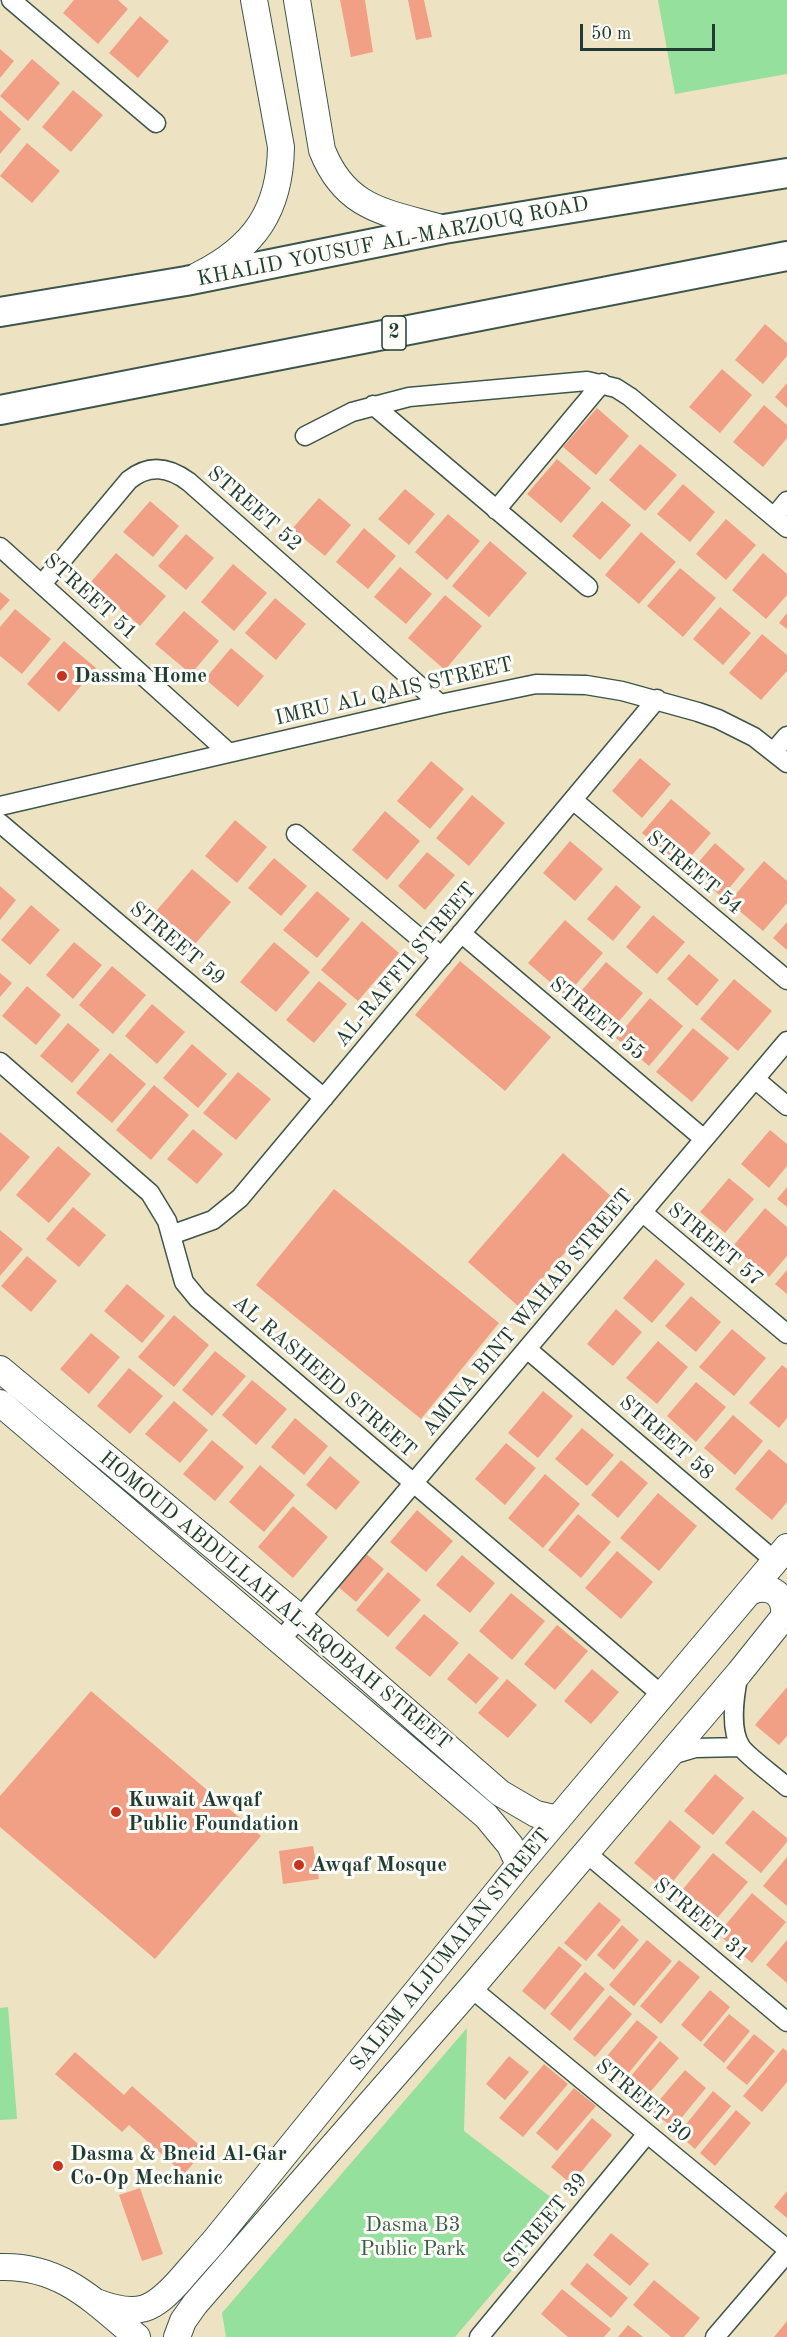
<!DOCTYPE html>
<html>
<head>
<meta charset="utf-8">
<style>
	body { margin:0 }
	#map { position:relative; width:787px; height:2337px; overflow:hidden; background:#ede3c2; font-family:"Old Standard TT",serif }
	canvas { display:block }
	.scale { position:absolute; left:580px; top:24px; width:135px; height:27px; box-sizing:border-box; border:3px solid #1f3d34; border-top:0; padding-left:8px; font-size:18px; line-height:21px; white-space:nowrap; color:#1f3d34; -webkit-text-stroke:4px #fdfcf7; paint-order:stroke }
</style>
</head>
<body>
<div id="map">
<canvas width="787" height="2337"></canvas>
<div class="scale">50 m</div>
</div>
<script>
const ctx = document.querySelector('canvas').getContext('2d');
ctx.lineJoin = 'round';
function paint(path, color) {
  ctx.fillStyle = color;
  ctx.fill(path, 'evenodd');
}
function stroke(path, color, width, dash) {
  ctx.strokeStyle = color;
  ctx.lineWidth = width;
  ctx.lineCap = dash ? 'butt' : 'round';
  ctx.setLineDash(dash || []);
  ctx.stroke(path);
}
function write(font, color, halo, rows, align = 'center') {
  ctx.font = font + ' "Old Standard TT",serif';
  ctx.lineWidth = 6;
  ctx.setLineDash([]);
  ctx.textBaseline = 'middle';
  ctx.strokeStyle = halo;
  ctx.fillStyle = color;
  for (const [text, x, y, turn = 0] of rows) {
    ctx.save();
    ctx.translate(x, y);
    ctx.rotate((+turn || 0) * Math.PI / 180);
    ctx.textAlign = isNaN(turn) ? turn : align;
    if (halo) ctx.strokeText(text, 0, 0);
    ctx.fillText(text, 0, 0);
    ctx.restore();
  }
}
const green = new Path2D(`
	M658 0H787V74L675 94Z
	M8 2007 17 2119 0 2120V2008Z
	M467 2028 464 2131 565 2208 455 2337H226L222 2313Z`);
const building = new Path2D(`
	M74 0H118L128 9 98 44 63 13Z
	M340 0H365L373 52 351 57Z
	M408 0H424L432 37 416 40Z
	M140 16 169 41 138 78 109 53Z
	M0 49 14 61 0 78Z
	M32 59 60 83 28 121 0 96Z
	M73 90 103 115 71 152 42 127Z
	M0 110 21 129 0 154Z
	M27 143 60 171 32 203 0 176Z
	M765 324 787 343V356L763 384 735 360Z
	M722 369 752 395 720 433 689 407Z
	M787 383V408L775 397Z
	M764 405 787 425V438L763 467 733 442Z
	M597 408 629 436 596 475 563 447Z
	M640 444 677 475 645 511 609 480Z
	M557 459 591 488 561 523 527 494Z
	M683 484 715 512 690 542 657 514Z
	M405 489 435 514 409 545 378 519Z
	M319 498 351 525 325 556 292 529Z
	M150 501 179 526 153 557 123 532Z
	M602 501 631 525 600 560 572 536Z
	M448 514 480 541 447 580 415 552Z
	M726 519 756 545 726 580 696 554Z
	M364 528 396 556 368 589 336 562Z
	M641 532 676 562 639 604 605 575Z
	M186 534 214 558 186 590 158 566Z
	M490 541 527 573 489 617 452 586Z
	M116 553 166 596 140 626 90 583Z
	M763 553 787 574V595L766 619 732 590Z
	M233 564 267 593 234 631 201 602Z
	M400 567 432 594 406 624 374 597Z
	M680 568 716 598 683 637 647 606Z
	M0 592 10 600 0 611Z
	M445 595 482 626 445 670 408 638Z
	M275 598 306 624 276 660 245 633Z
	M720 607 751 633 723 665 693 639Z
	M15 609 51 639 22 674 0 656V627Z
	M184 611 219 641 191 674 155 644Z
	M787 613V629L779 623Z
	M762 634 787 655V671L761 700 729 673Z
	M64 641 96 668 59 712 27 684Z
	M231 648 264 676 238 707 205 679Z
	M640 758 671 784 642 818 612 791Z
	M431 761 464 789 430 829 397 801Z
	M472 795 505 823 469 866 436 838Z
	M671 799 711 833 682 867 642 833Z
	M385 811 420 841 387 880 352 850Z
	M235 820 267 847 237 883 205 856Z
	M570 841 603 869 575 901 543 873Z
	M715 843 745 869 722 897 691 871Z
	M427 852 455 875 425 910 398 886Z
	M274 858 307 886 281 916 248 888Z
	M764 861 787 881V903L763 931 729 902Z
	M192 869 231 902 190 950 151 917Z
	M616 885 641 907 613 941 587 919Z
	M0 886 16 900 0 920Z
	M317 891 350 919 317 958 283 930Z
	M31 905 60 930 30 965 1 940Z
	M653 915 685 942 657 974 626 947Z
	M565 920 603 953 566 996 528 963Z
	M362 921 399 953 358 1001 321 970Z
	M787 922V950L773 938Z
	M74 942 102 965 73 999 46 975Z
	M274 942 310 972 276 1012 240 982Z
	M689 954 719 980 697 1006 667 979Z
	M460 961 551 1037 505 1091 415 1015Z
	M606 962 643 993 608 1034 571 1003Z
	M112 966 146 995 113 1034 79 1005Z
	M0 973 12 983 0 997Z
	M734 979 772 1011 738 1051 700 1019Z
	M319 981 347 1004 314 1043 286 1020Z
	M27 986 61 1015 36 1045 2 1016Z
	M650 998 683 1026 649 1066 616 1038Z
	M152 1004 185 1032 157 1064 125 1036Z
	M68 1023 100 1050 72 1083 40 1056Z
	M693 1028 729 1058 692 1102 656 1072Z
	M192 1044 227 1074 198 1108 163 1078Z
	M110 1053 146 1084 112 1123 76 1093Z
	M238 1072 271 1099 236 1140 203 1113Z
	M154 1085 189 1115 151 1160 116 1130Z
	M193 1129 223 1154 197 1184 167 1159Z
	M770 1130 787 1144V1166L769 1188 741 1164Z
	M0 1132 30 1157 0 1192Z
	M58 1146 91 1174 49 1223 16 1195Z
	M563 1153 613 1198 518 1306 468 1262Z
	M729 1178 754 1199 725 1233 700 1212Z
	M787 1187V1207L777 1199Z
	M334 1189 499 1323 421 1419 256 1285Z
	M73 1207 106 1235 79 1267 46 1239Z
	M765 1208 787 1227V1256L769 1277 733 1246Z
	M0 1230 23 1249 0 1276Z
	M27 1256 57 1281 31 1312 1 1286Z
	M656 1259 685 1284 652 1323 623 1298Z
	M787 1270V1294L775 1284Z
	M127 1284 165 1316 142 1343 104 1311Z
	M691 1296 721 1322 696 1352 665 1326Z
	M616 1309 642 1332 613 1366 587 1344Z
	M174 1315 209 1345 174 1387 138 1357Z
	M732 1329 766 1358 734 1396 699 1367Z
	M91 1333 120 1357 89 1394 60 1369Z
	M658 1341 688 1367 657 1404 626 1378Z
	M215 1351 246 1376 212 1416 182 1390Z
	M782 1365 787 1369V1418L779 1428 749 1403Z
	M129 1368 163 1396 130 1434 97 1406Z
	M252 1380 287 1409 256 1445 222 1415Z
	M696 1382 726 1407 696 1442 667 1416Z
	M543 1391 573 1416 538 1458 508 1433Z
	M174 1401 208 1430 180 1463 145 1434Z
	M733 1415 763 1441 735 1475 704 1448Z
	M295 1418 328 1446 304 1475 271 1447Z
	M582 1428 614 1455 587 1486 555 1459Z
	M212 1440 244 1467 215 1501 183 1474Z
	M506 1443 536 1468 505 1505 475 1479Z
	M769 1449 787 1464V1502L772 1520 735 1489Z
	M330 1456 360 1482 336 1510 306 1485Z
	M621 1460 648 1483 618 1518 591 1495Z
	M260 1465 295 1495 264 1532 229 1502Z
	M545 1474 580 1504 543 1548 508 1518Z
	M658 1493 697 1526 659 1571 620 1538Z
	M293 1506 328 1537 293 1578 258 1547Z
	M417 1510 453 1541 426 1572 390 1542Z
	M578 1514 611 1542 581 1578 548 1550Z
	M617 1551 653 1582 621 1619 585 1588Z
	M364 1552 384 1569 356 1602 336 1585Z
	M462 1555 495 1583 470 1613 436 1585Z
	M388 1572 421 1600 388 1637 356 1610Z
	M511 1593 545 1621 512 1660 479 1631Z
	M424 1614 459 1643 430 1677 395 1648Z
	M557 1625 588 1651 555 1690 524 1664Z
	M469 1653 499 1678 476 1704 447 1679Z
	M592 1669 619 1692 591 1724 564 1701Z
	M507 1679 537 1705 508 1738 478 1713Z
	M787 1687V1736L779 1745 755 1725Z
	M91 1691 261 1836 155 1959 0 1827V1796Z
	M715 1774 744 1798 713 1835 684 1811Z
	M753 1810 787 1838V1842L761 1873 725 1843Z
	M670 1820 701 1847 666 1890 634 1863Z
	M313 1846 319 1879 283 1884 279 1851Z
	M713 1853 748 1882 713 1923 678 1895Z
	M787 1857V1906L763 1886Z
	M752 1893 786 1922 752 1963 718 1934Z
	M599 1902 621 1920 586 1961 564 1943Z
	M622 1925 639 1940 614 1970 597 1955Z
	M647 1940 672 1961 634 2006 609 1985Z
	M787 1940V1983L766 1965Z
	M559 1946 582 1965 545 2010 522 1991Z
	M679 1960 700 1977 661 2024 640 2006Z
	M585 1972 605 1989 570 2031 550 2014Z
	M710 1990 730 2007 701 2042 681 2025Z
	M610 1995 632 2014 595 2057 573 2039Z
	M729 2014 750 2031 724 2063 703 2045Z
	M637 2020 658 2037 623 2080 602 2062Z
	M754 2034 775 2051 747 2085 726 2068Z
	M660 2041 679 2058 640 2104 621 2088Z
	M783 2048 787 2051V2082L762 2112 743 2096Z
	M75 2052 124 2095 132 2086 205 2150 184 2174 129 2125 122 2132 55 2074Z
	M509 2056 529 2072 505 2100 486 2084Z
	M544 2064 568 2084 523 2137 499 2118Z
	M685 2070 706 2088 673 2128 651 2110Z
	M574 2088 596 2106 557 2151 536 2133Z
	M713 2091 731 2106 695 2149 678 2134Z
	M736 2110 751 2123 715 2166 700 2153Z
	M592 2118 612 2135 571 2184 551 2167Z
	M140 2188 163 2254 142 2261 119 2195Z
	M787 2191V2218L774 2207Z
	M611 2233 649 2264 630 2286 593 2255Z
	M587 2263 628 2298 611 2318 570 2284Z
	M654 2280 700 2318 684 2337H671L633 2305Z
	M562 2289 611 2329 604 2337H568L541 2314Z
	M787 2321V2337H774Z
	M628 2325 643 2337H618Z`);
const street = new Path2D(`
	M11 0 156 123
	M373 405 588 587
	M305 436 352 412 409 397 587 381 616 388 630 397 787 528
	M496 510 602 383
	M774 517 787 501
	M0 547 229 753
	M42 584 129 480C149 464 169 467 189 482L440 704
	M774 751 787 736
	M573 800 787 980
	M0 806 440 704 536 684 586 685 622 691 698 712 718 719 754 737 787 763
	M0 823 324 1098
	M296 834 442 957
	M461 933 704 1139
	M0 1062 150 1193 167 1221 184 1282 198 1299 662 1695
	M755 1079 787 1106
	M642 1212 787 1334
	M171 1235 213 1220 240 1198 657 699
	M527 1349 775 1561
	M280 1641 787 1041
	M739 1673C735 1692 729 1729 741 1747 747 1756 777 1778 787 1787
	M668 1756 695 1748 741 1747
	M585 1852 787 2022
	M471 1988 787 2249
	M479 2337 647 2134
	M715 2337 787 2253`);
const secondary = new Path2D(`
	M297 0 322 150C346 211 388 212 444 229
	M199 275C255 247 280 210 281 147L254 0
	M0 1369 300 1618 500 1793 536 1814 558 1819
	M0 1403 486 1816 510 1845 519 1865
	M752 1591C771 1584 786 1595 784 1616
	M0 2267C61 2265 94 2301 137 2337
	M96 2302C138 2318 153 2311 182 2278 193 2265 205 2252 216 2239L519 1865 787 1547
	M177 2337 183 2321 195 2304 471 1988 739 1673 787 1613`);
const primary = new Path2D(`
	M0 312 186 281 444 229 787 173
	M0 410 787 256`);
const markers = [
	[62,676,6,"#c8321e"],
	[116,1812,6,"#c8321e"],
	[299,1865,6,"#c8321e"],
	[58,2166,6,"#c8321e"]
];
const shields = [
	[394,333,24]
];
const shieldNames = [
	["2",394,333]
];
const streetNames = [
	["KHALID YOUSUF AL-MARZOUQ ROAD",393,242,-11],
	["STREET 52",254,509,41],
	["STREET 51",90,597,42],
	["IMRU AL QAIS STREET",394,692,-13],
	["STREET 54",694,873,40],
	["STREET 59",177,944,40],
	["AL-RAFFII STREET",406,965,-50],
	["STREET 55",597,1019,40],
	["STREET 57",715,1245,40],
	["AMINA BINT WAHAB STREET",528,1313,-50],
	["AL RASHEED STREET",324,1377,41],
	["STREET 58",666,1438,41],
	["HOMOUD ABDULLAH AL-RQOBAH STREET",275,1601,40],
	["STREET 31",701,1920,40],
	["SALEM ALJUMAIAN STREET",451,1950,-51],
	["STREET 30",643,2101,40],
	["STREET 39",546,2221,-50]
];
const poiNames = [
	["Dassma Home",74,676],
	["Kuwait Awqaf",128,1800],
	["Public Foundation",128,1824],
	["Awqaf Mosque",311,1865],
	["Dasma & Bneid Al-Gar",70,2154],
	["Co-Op Mechanic",70,2178]
];
const parkNames = [
	["Dasma B3",413,2225],
	["Public Park",413,2249]
];
paint(green, '#94e09c');
paint(building, '#f1a086');
stroke(street, '#3e5649', 21);
stroke(secondary, '#3e5649', 28);
stroke(primary, '#3e5649', 32);
stroke(street, '#fff', 18);
stroke(secondary, '#fff', 26);
stroke(primary, '#fff', 28);
for (const [x, y, r, color] of markers) {
  const dot = new Path2D();
  dot.arc(x, y, r, 0, 2 * Math.PI);
  ctx.fillStyle = color;
  ctx.fill(dot);
  stroke(dot, '#fdfcf7', 2);
}
for (const [x, y, w] of shields) {
  const box = new Path2D();
  box.roundRect(x - w / 2, y - 17, w, 34, 4.5);
  ctx.fillStyle = '#fdfcf7';
  ctx.fill(box);
  stroke(box, '#1f3d34', 1.5);
}
write('bold 20px', '#1f3d34', null, shieldNames);
write('21px', '#1f3d34', '#fdfcf7', streetNames);
write('bold 21px', '#1f3d34', '#fdfcf7', poiNames, 'left');
write('21px', '#365e49', '#fdfcf7', parkNames);
</script>
</body>
</html>
